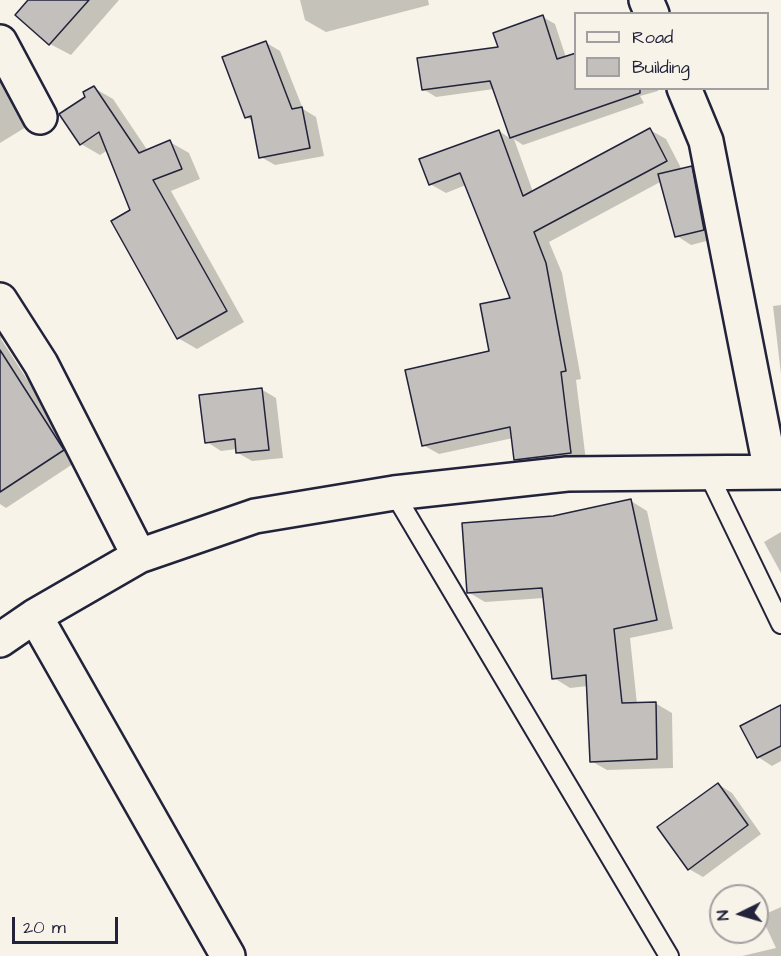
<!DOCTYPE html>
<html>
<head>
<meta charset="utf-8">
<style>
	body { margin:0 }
	#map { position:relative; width:781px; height:956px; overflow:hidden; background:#f7f3e8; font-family:"Architects Daughter",sans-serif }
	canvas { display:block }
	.legend { position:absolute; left:574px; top:12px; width:195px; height:78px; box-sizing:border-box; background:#f7f3e8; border:2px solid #a29fa3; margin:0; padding:8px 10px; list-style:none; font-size:18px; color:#22223b }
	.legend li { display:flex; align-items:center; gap:12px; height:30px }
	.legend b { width:30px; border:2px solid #a29fa3 }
	.north { position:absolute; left:709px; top:884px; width:60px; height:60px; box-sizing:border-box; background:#f7f3e8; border:2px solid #a29fa3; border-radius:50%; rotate:265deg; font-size:16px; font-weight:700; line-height:24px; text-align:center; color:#22223b }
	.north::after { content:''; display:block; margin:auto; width:21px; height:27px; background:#22223b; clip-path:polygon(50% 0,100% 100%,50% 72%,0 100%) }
	.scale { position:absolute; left:12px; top:917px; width:106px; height:27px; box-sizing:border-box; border:3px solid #22223b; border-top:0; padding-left:8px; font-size:18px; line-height:21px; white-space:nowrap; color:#22223b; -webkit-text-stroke:4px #f7f3e8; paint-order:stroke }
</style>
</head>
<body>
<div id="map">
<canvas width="781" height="956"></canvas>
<ul class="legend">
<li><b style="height:8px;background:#f7f3e8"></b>Road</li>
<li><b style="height:16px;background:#c2bfbd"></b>Building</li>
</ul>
<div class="north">N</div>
<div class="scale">20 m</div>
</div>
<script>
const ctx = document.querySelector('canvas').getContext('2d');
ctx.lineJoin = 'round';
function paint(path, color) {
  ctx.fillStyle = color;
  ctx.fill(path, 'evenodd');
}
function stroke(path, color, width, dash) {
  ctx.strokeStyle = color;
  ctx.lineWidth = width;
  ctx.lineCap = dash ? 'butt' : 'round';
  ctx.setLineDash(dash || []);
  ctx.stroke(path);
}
const shadow = new Path2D(`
	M30 0H119L71 55 50 44Z
	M300 0H428L429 5 326 32 305 20Z
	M543 17 555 24 576 88H658V91L640 96 644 103 523 145 514 139 533 192 650 130 666 139 682 170 692 167 706 176 718 238 691 245 677 236 662 181 549 242 562 273 581 379 576 380 586 461 531 468 516 459 513 438 439 454 423 445 491 353 512 299 466 185 446 193 430 184 499 131 511 139 494 89 436 97 423 89 500 48Z
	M265 42 280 51 303 109 316 117 324 156 275 165 261 157 254 122 246 117Z
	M0 76 31 124 0 143Z
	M94 88 113 99 148 151 170 142 189 153 200 179 171 191 244 322 197 349 178 338 108 150 100 155 81 144 87 97Z
	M781 305V374L773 306Z
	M0 321 7 333 1 339 79 460 6 508 0 504Z
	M261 389 276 398 283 458 252 461 238 453 237 449 221 451 207 442Z
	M631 501 647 511 673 629 630 638 637 704 655 703 672 713 673 768 607 770 591 761 588 686 570 688 554 678 544 598 485 602 468 592 553 518Z
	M781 532V573L764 542Z
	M781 706V761L772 766 758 757Z
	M718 784 732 793 761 834 703 877 689 869Z
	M781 907V956H742L776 948 761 916Z`);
const building = new Path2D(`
	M28 0H89L49 45 15 15Z
	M543 15 557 59 576 53V88H640V93L510 138 490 81 422 90 417 58 498 47 493 33Z
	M266 41 292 109 302 107 310 148 259 158 251 116 245 118 222 57Z
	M94 86 139 153 170 140 182 169 153 180 227 311 177 339 111 221 130 210 99 132 80 145 59 114 85 97 83 92Z
	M650 128 667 161 534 232 546 263 566 371 561 372 571 453 514 460 510 427 422 446 405 370 489 351 480 304 510 298 460 173 429 185 419 159 499 130 523 196Z
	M692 166 704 230 675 237 658 174Z
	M0 350 64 450 0 492Z
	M262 388 269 450 236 453 235 439 205 443 199 395Z
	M631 499 657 620 614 629 622 703 656 702 657 759 590 762 586 675 552 679 542 588 467 593 462 523 553 516Z
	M781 705V746L757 758 740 726Z
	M718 783 748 825 688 870 657 827Z`);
const lane = new Path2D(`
	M708 473 781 624
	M394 493 669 956`);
const street = new Path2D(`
	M646 0 652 14
	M0 42 40 117
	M684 88 706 141 771 472
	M0 300 41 364 139 556
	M35 616 228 956
	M0 640 35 616 139 556 255 516 394 493 567 474 781 472`);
paint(shadow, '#0003');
paint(building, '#c2bfbd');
stroke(building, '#22223b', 1.5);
stroke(lane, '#22223b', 22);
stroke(street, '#22223b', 38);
stroke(lane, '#f7f3e8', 18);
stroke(street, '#f7f3e8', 33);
</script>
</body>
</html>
